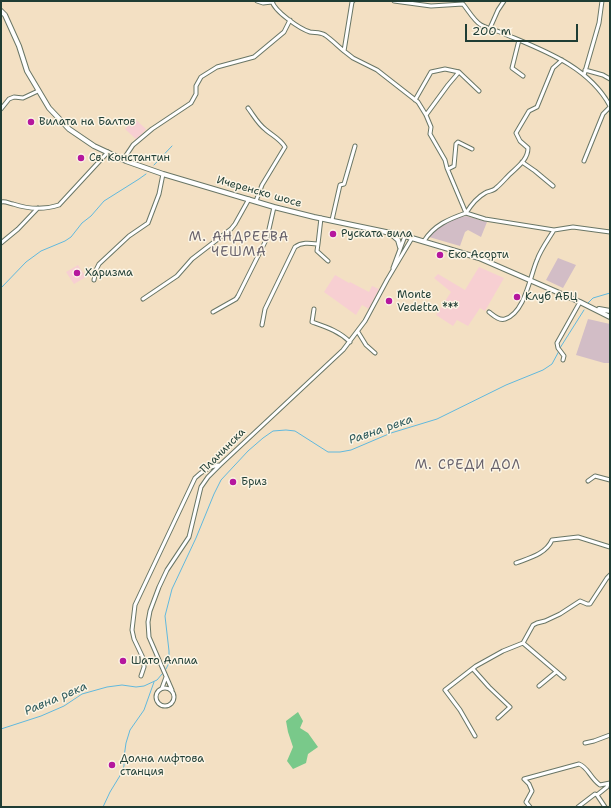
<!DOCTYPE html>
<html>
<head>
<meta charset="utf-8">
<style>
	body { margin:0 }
	#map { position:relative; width:611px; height:808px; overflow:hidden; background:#f3e0c3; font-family:"Shantell Sans",sans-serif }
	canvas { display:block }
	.frame { position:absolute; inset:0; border:2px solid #1f3d34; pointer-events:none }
	.scale { position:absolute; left:465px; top:24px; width:113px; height:18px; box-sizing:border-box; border:2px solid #1f3d34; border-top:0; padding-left:5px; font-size:12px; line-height:14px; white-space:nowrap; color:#1f3d34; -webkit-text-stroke:3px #fcf5e5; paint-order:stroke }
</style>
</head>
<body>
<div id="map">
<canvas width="611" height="808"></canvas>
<div class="frame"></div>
<div class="scale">200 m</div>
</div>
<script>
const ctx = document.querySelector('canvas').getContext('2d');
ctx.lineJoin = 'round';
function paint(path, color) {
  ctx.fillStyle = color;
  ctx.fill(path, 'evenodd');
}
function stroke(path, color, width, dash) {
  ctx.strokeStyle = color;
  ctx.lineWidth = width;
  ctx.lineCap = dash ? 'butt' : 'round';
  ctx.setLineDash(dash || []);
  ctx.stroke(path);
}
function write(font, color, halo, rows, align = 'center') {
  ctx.font = font + ' "Shantell Sans",sans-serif';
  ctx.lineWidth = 3;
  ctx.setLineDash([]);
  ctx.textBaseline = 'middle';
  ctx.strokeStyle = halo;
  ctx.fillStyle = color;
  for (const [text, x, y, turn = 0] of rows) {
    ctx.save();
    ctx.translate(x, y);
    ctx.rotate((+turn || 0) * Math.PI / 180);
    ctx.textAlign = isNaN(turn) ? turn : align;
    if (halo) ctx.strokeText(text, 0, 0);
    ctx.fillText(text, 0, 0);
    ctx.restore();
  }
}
const built = new Path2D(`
	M134 118 146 129 137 140 125 129Z
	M78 265 86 277 74 284 66 272Z
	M479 267 504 278 485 311 480 308 468 326 457 320 453 326 436 315 451 292 434 278 438 274 465 290Z
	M335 275 349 283 350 282 369 292 372 286 379 289 369 309 362 305 356 315 324 292Z`);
const industrial = new Path2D(`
	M466 216 487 222 481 237 468 230 465 232 460 246 429 237 441 225 452 219Z
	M558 258 576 265 563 288 546 280Z
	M588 319 610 324V363H604L576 355Z`);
const green = new Path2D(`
	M298 712 303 721 300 728 308 733 318 747 308 754 306 763 293 769 287 761 293 747 288 732 286 721Z`);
const stream = new Path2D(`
	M154 165 172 146
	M1 288 26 262 41 251 65 241 71 237 82 223 91 216 104 201 139 179 146 174
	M588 303 593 298 610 293
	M560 348 584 310
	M166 669 169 663V651L165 616 172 589 196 538 214 494 221 480 248 451 263 438 273 431 286 430 295 431 328 452H340L351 450 391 433 437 419 506 385 543 370 552 364 559 351
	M1 729 41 716 64 706 82 694 107 687 122 685 136 687 144 686 157 680 162 674
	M103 807 110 792 121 774 124 766V757L126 743 130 730 144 710 154 682`);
const minor = new Path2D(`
	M257 1 263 3 272 2
	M272 1C274 11 300 29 310 32 315 33 320 32 325 35 332 40 338 46 344 51
	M353 1 352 2 344 51 353 58 377 70 418 102 426 115 431 127 430 134 445 160 447 168 466 213C449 219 434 225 424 241
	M394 1 431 6 463 4C468 10 474 21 481 25 488 29 499 31 507 35 545 51 589 67 610 106
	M490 28 498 10 504 1
	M519 40 512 68 523 76
	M585 70 603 75 610 79
	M584 75 599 23 602 1
	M415 100 431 72 445 69 459 72
	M248 108C254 116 258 124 266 130 273 136 280 139 285 147L262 185 256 201
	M1 109 9 99 14 97 23 98 38 91
	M426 115 448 85 459 72 479 91
	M123 160 133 145 152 129 191 103 196 94V86L201 77 217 67 254 57 284 32 290 20
	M584 161 603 114 610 107
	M522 162 535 171 553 186
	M448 169 454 166 456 144 458 142 472 149
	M1 202C6 201 8 203 13 204 28 209 44 210 59 205L108 152
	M332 220 340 185 344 184 355 146
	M554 230 573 227 610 232
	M1 243 18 229 38 208
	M318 244 317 251 328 261
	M393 268 405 236
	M94 280 96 270 99 264 129 236 148 223 159 194 163 174
	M143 299 177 276 192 259 231 229 235 224 249 199
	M314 309 312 322C326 327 339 331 350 342
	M213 312 236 299 238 296 267 238 274 207
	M489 312C493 315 499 321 505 319 525 313 530 276 537 260 541 249 548 240 554 230L485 219 466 213C471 205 476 198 485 193 488 191 494 191 496 188 501 184 505 179 509 175 517 167 528 160 528 148L520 141 516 133 529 111 537 107 553 68 562 60
	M262 325 265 309 295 247C302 242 309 243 318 244L321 218
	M358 332 366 345 375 353
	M563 360 564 356 558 348 557 343 580 302
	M588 481 595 476 610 480
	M516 563C529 558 546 554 552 540L578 537 610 547
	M523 643 564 678
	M473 669 489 687 510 707 498 718
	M141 676 144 667V660L134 639 132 630 135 605 195 478C202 471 209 467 218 465
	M539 686 556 672
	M156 697a9 9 0 1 1 18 0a9 9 0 1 1-18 0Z
	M162 688 166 677
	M172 690 149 637 148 622 150 611 159 587 167 570 189 537 201 487 208 477 220 465 343 350 365 321 387 280 412 238
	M475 736 460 710 445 690 476 666 503 651 523 643 533 625 537 623 545 621 560 614 580 601 587 604H590L607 578 610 575
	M585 743 594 741 610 735
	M597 795 605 807
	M530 807 526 802 532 791 529 784 524 779 579 764C588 767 590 778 600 785L610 783
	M578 807 595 794 597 795 607 787 608 784`);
const tertiary = new Path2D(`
	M1 11 5 15 19 46 27 71 49 108 69 129 94 146 126 161 163 174 274 207 314 217 405 236 479 258 580 302 610 317
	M391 234 398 240 400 247
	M599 309 610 311`);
const markers = [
	[31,122,4,"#b5179e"],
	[81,158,4,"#b5179e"],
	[333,234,4,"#b5179e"],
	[440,255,4,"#b5179e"],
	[77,273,4,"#b5179e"],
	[517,297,4,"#b5179e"],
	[389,301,4,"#b5179e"],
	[233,482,4,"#b5179e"],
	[123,661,4,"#b5179e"],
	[112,765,4,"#b5179e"]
];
const poiNames = [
	["Вилата на Балтов",39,122],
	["Св. Константин",89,158],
	["Руската вила",341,234],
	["Еко Асорти",448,255],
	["Харизма",85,273],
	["Monte",397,295],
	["Vedetta ***",397,308],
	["Клуб АБЦ",525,297],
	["Бриз",241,482],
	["Шато Алпиа",131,661],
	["Долна лифтова",120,759],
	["станция",120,772]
];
const streetNames = [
	["Ичеренско шосе",259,192,16],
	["Планинска",223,451,-45]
];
const waterNames = [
	["Равна река",381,430,-19],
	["Равна река",56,699,-23]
];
const quarterNames = [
	["М. АНДРЕЕВА",239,238],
	["ЧЕШМА",239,253],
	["М. СРЕДИ ДОЛ",468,466]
];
paint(built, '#f7cfd2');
paint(industrial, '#d2bdc6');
paint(green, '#79c98a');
stroke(stream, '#60b8dd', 1);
stroke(minor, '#697666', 5);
stroke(tertiary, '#697666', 6);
stroke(minor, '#fff', 3);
stroke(tertiary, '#fff', 4);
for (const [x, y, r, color] of markers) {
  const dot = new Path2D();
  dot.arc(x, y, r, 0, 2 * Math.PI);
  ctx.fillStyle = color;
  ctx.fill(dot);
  stroke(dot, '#fcf5e5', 1.5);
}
write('11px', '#1f3d34', '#fcf5e5', poiNames, 'left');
write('11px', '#1f3d34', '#fcf5e5', streetNames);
write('italic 12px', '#2f5c5e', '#fcf5e5', waterNames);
ctx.letterSpacing = '1px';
write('13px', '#67616b', '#fcf5e5', quarterNames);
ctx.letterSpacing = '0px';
</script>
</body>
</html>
